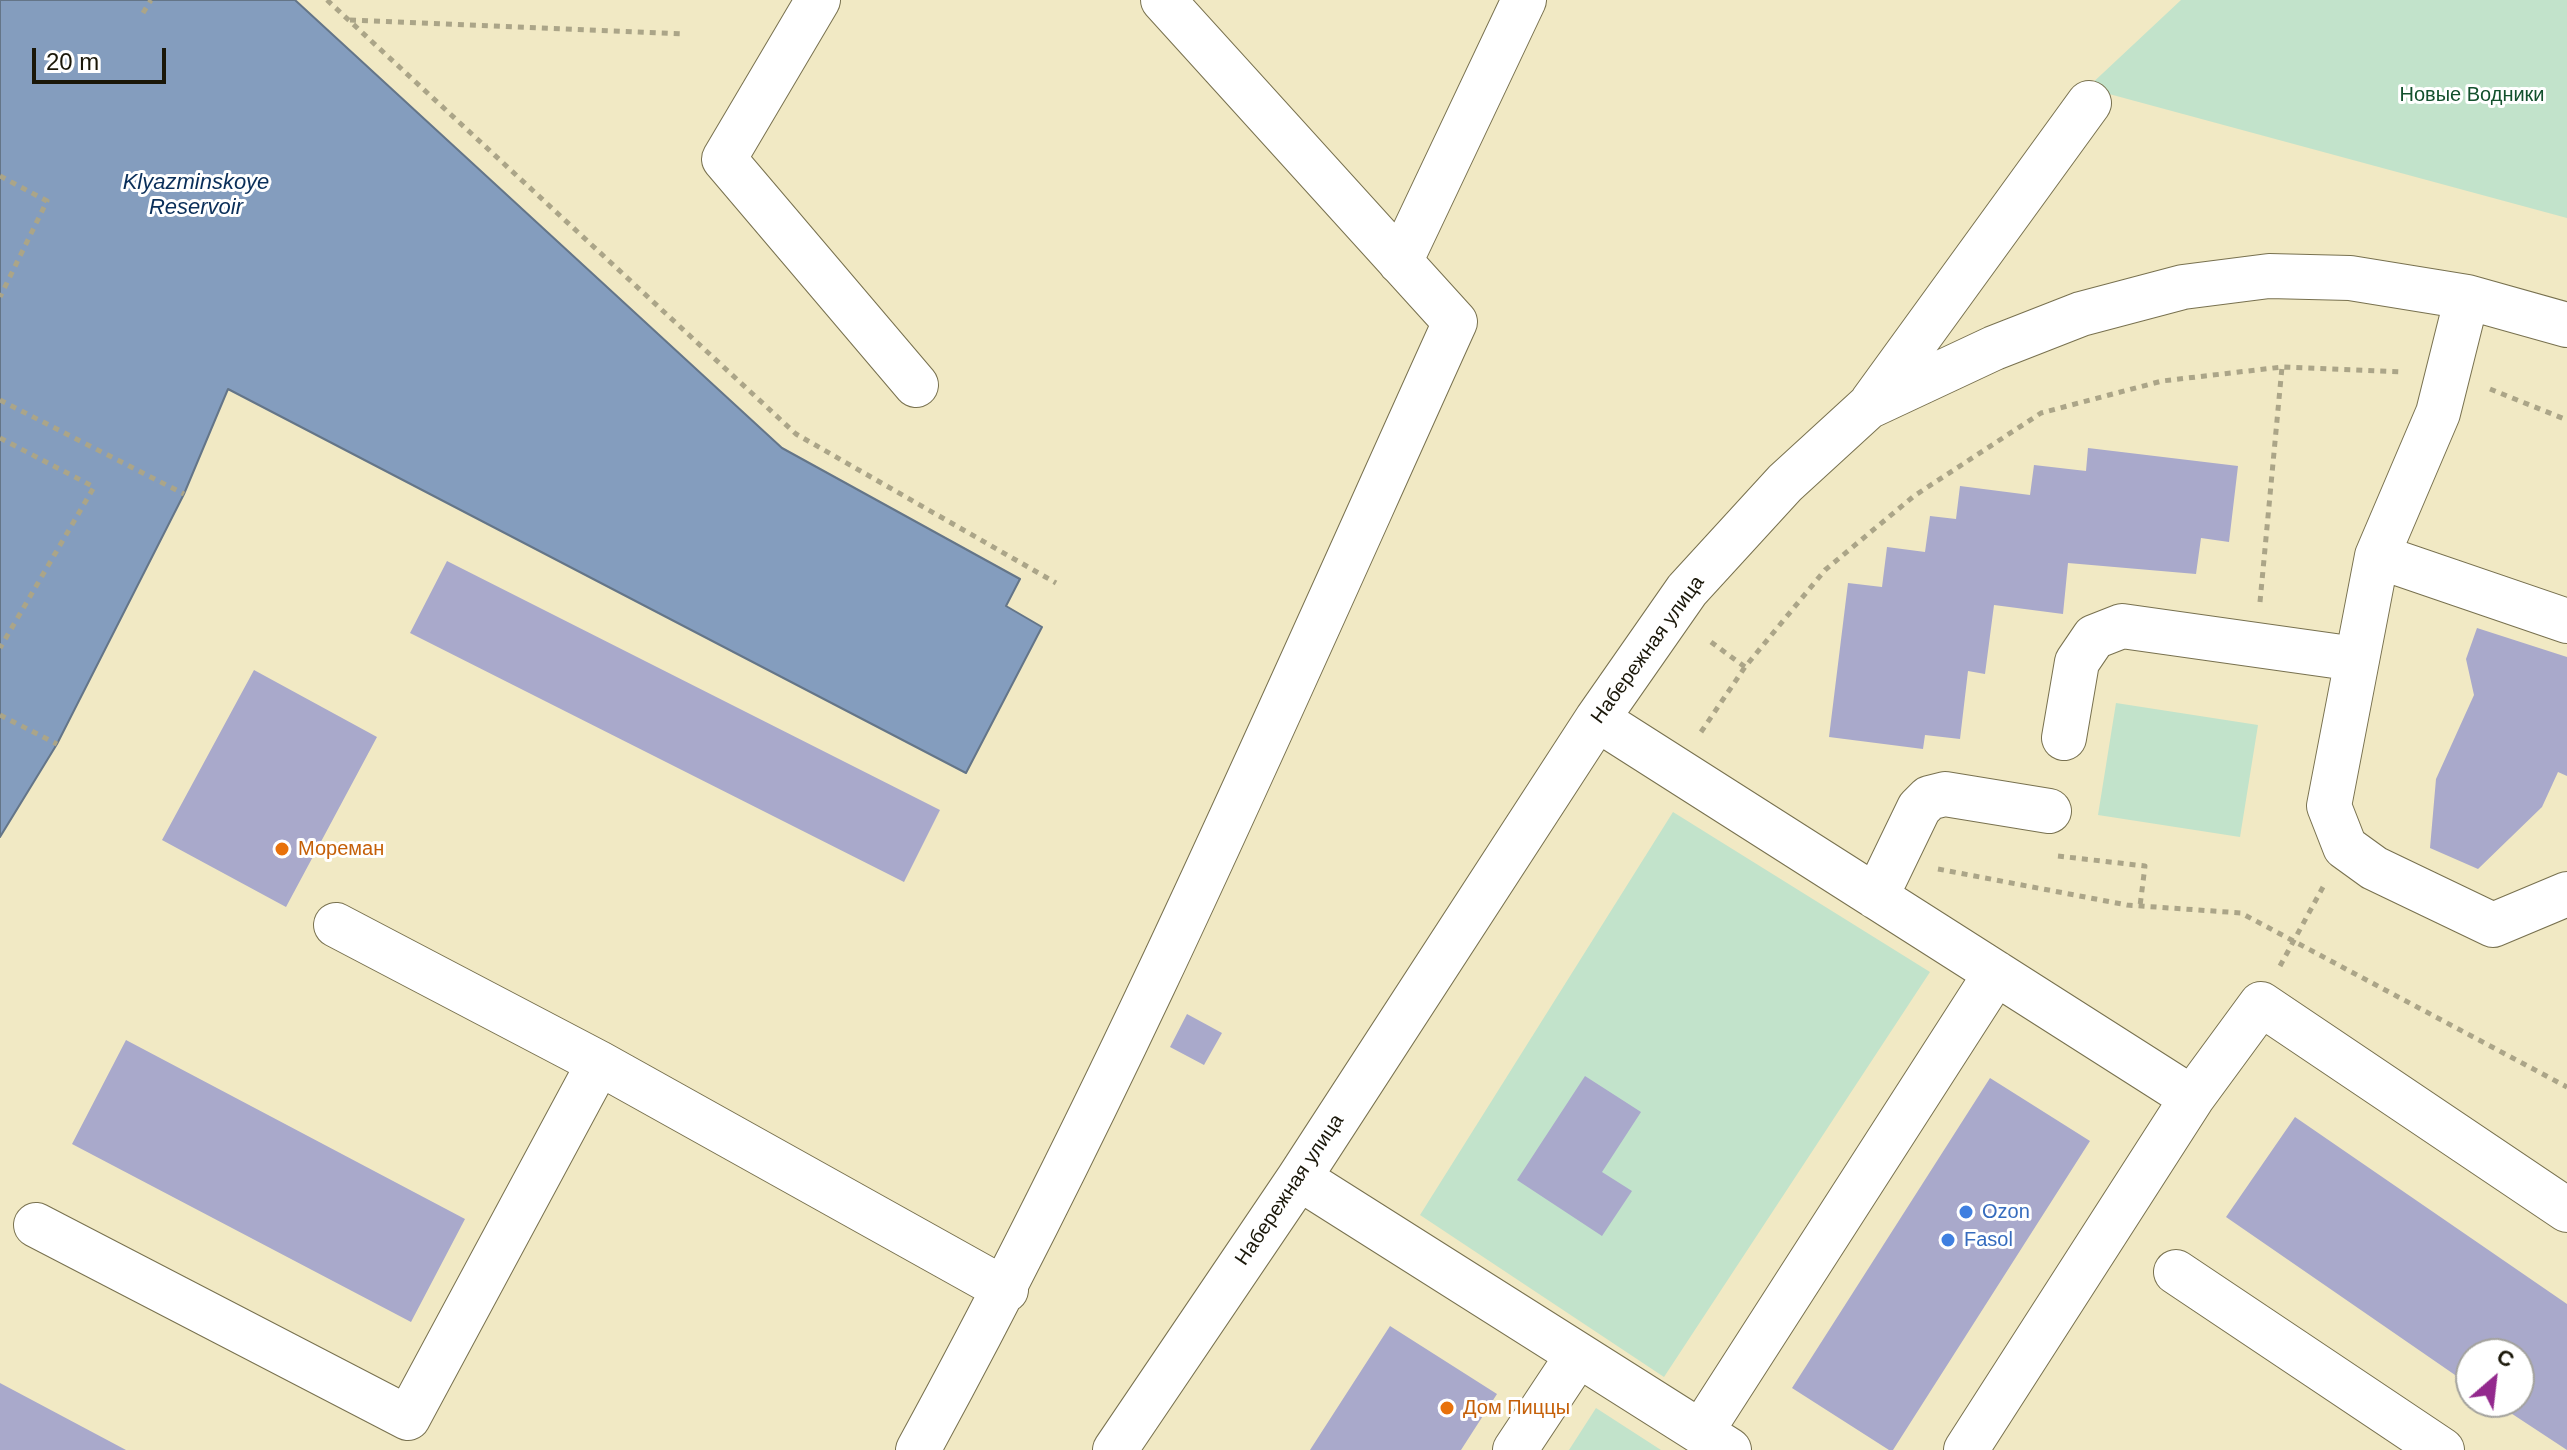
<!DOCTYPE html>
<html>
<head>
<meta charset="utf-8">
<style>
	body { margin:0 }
	#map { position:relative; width:2567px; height:1450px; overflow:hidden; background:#f1e9c4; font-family:Helvetica,sans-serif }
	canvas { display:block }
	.north { position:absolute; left:2455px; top:1338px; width:80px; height:80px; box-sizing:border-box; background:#fff; border:2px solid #a3a29d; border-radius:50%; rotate:28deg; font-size:22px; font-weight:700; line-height:32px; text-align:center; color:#1a1709 }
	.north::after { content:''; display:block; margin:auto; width:28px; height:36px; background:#93298d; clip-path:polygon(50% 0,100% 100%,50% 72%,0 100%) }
	.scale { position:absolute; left:32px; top:48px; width:134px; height:36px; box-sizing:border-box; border:4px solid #1a1709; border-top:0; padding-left:10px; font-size:24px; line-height:28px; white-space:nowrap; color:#1a1709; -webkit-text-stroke:6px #fff; paint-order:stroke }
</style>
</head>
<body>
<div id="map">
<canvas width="2567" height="1450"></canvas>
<div class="north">С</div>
<div class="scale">20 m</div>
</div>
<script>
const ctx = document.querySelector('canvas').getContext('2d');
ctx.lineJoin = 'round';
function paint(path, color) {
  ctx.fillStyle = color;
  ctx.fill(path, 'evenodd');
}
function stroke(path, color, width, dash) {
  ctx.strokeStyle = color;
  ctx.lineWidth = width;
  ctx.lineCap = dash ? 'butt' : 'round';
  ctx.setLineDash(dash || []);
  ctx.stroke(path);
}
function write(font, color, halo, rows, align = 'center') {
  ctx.font = font + ' Helvetica,sans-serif';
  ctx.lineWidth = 6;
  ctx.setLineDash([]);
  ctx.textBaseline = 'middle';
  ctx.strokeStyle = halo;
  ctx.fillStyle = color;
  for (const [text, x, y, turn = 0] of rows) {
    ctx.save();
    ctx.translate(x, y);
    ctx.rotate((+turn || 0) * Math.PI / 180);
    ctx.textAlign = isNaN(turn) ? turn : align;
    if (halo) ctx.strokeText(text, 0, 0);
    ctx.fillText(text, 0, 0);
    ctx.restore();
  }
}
const green = new Path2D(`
	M2181 0H2567V218L2087 88Z
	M2116 703 2258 725 2240 837 2098 815Z
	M1673 812 1930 972 1664 1377 1420 1215Z
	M1596 1408 1661 1450H1569Z`);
const water = new Path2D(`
	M0 0H295L782 448 1020 579 1006 606 1042 627 966 773 228 389 184 494 57 744 0 837Z`);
const building = new Path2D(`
	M2088 448 2238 466 2229 542 2201 538 2196 574 2068 563 2063 614 1994 605 1985 674 1968 671 1960 739 1925 735 1923 749 1829 737 1848 583 1882 587 1887 547 1925 552 1930 516 1956 519 1960 486 2030 495 2034 465 2086 471Z
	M447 561 940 810 904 882 410 633Z
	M2477 628 2567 657V776L2558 772 2542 807 2478 869 2430 848 2436 779 2474 695 2466 659Z
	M254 670 377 737 286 907 162 840Z
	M1187 1014 1222 1033 1204 1065 1170 1047Z
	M126 1040 465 1219 411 1322 72 1144Z
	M1585 1076 1641 1112 1602 1172 1632 1191 1602 1236 1517 1180Z
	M1990 1078 2090 1141 1893 1450H1889L1792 1388Z
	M2295 1117 2567 1304V1450L2494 1402H2519V1354H2471V1386L2226 1217Z
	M1390 1326 1497 1394 1461 1450H1310Z
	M0 1383 126 1450H0Z`);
const path = new Path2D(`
	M327 0 796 434 1056 583
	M143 13 151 0
	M350 20 685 34
	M0 176 47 201 0 297
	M2490 389 2567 420
	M0 400 184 494
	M0 438 94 487 0 648
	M2260 602 2282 367
	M1711 642 1745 667
	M0 715 57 744
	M1701 732 1745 667 1825 570 1914 496 2041 413 2162 381 2282 367 2403 372
	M2058 856 2145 866 2140 906
	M1938 869 2127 905 2241 913 2567 1087
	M2280 966 2323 887`);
const minor = new Path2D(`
	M818 0 724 159 916 385
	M1400 262 1524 0
	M2467 297 2438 413 2377 556 2329 806 2345 847 2374 868 2493 925 2567 894
	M1872 402 2089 103
	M2377 556 2567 621
	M1597 719 2192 1098 1966 1450
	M2064 738 2077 662 2094 637 2122 626 2356 659
	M1876 897 1919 808 1929 798 1945 794 2049 811
	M336 925 599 1063 1006 1290
	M2192 1098 2261 1004 2567 1210
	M1299 1178 1729 1450
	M36 1225 408 1418 599 1063
	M2176 1272 2442 1450
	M1701 1432 1996 973
	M918 1450C1118 1085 1283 702 1455 322L1163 0
	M1115 1450 1299 1178 1597 719 1687 590 1785 483 1868 407 1994 348 2081 314 2183 287 2269 276 2350 278 2467 297 2567 325
	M1515 1450 1578 1355`);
const markers = [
	[282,849,8,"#e8710a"],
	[1966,1212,8,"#3f7fe0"],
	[1948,1240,8,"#3f7fe0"],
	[1447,1408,8,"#e8710a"]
];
const parkNames = [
	["Новые Водники",2472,95]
];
const streetNames = [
	["Набережная улица",1648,650,-54],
	["Набережная улица",1290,1190,-56]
];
const foodNames = [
	["Мореман",298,849],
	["Дом Пиццы",1463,1408]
];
const shopNames = [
	["Ozon",1982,1212],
	["Fasol",1964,1240]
];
const waterNames = [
	["Klyazminskoye",196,183],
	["Reservoir",196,208]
];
paint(green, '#c2e3cb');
paint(water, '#849dbe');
stroke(water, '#647588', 2);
paint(building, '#a9a9cb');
stroke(minor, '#78714f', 46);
stroke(path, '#aba588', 5, [6, 6]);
stroke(minor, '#fff', 44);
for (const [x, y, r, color] of markers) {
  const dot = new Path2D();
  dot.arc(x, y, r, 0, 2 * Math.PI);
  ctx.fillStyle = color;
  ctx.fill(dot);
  stroke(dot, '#fff', 3);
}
write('20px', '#13512d', '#fff', parkNames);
write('20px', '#1a1709', '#fff', streetNames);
write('20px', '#c56008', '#fff', foodNames, 'left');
write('20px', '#366cbe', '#fff', shopNames, 'left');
write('italic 22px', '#0a2f5a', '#fff', waterNames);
</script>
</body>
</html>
